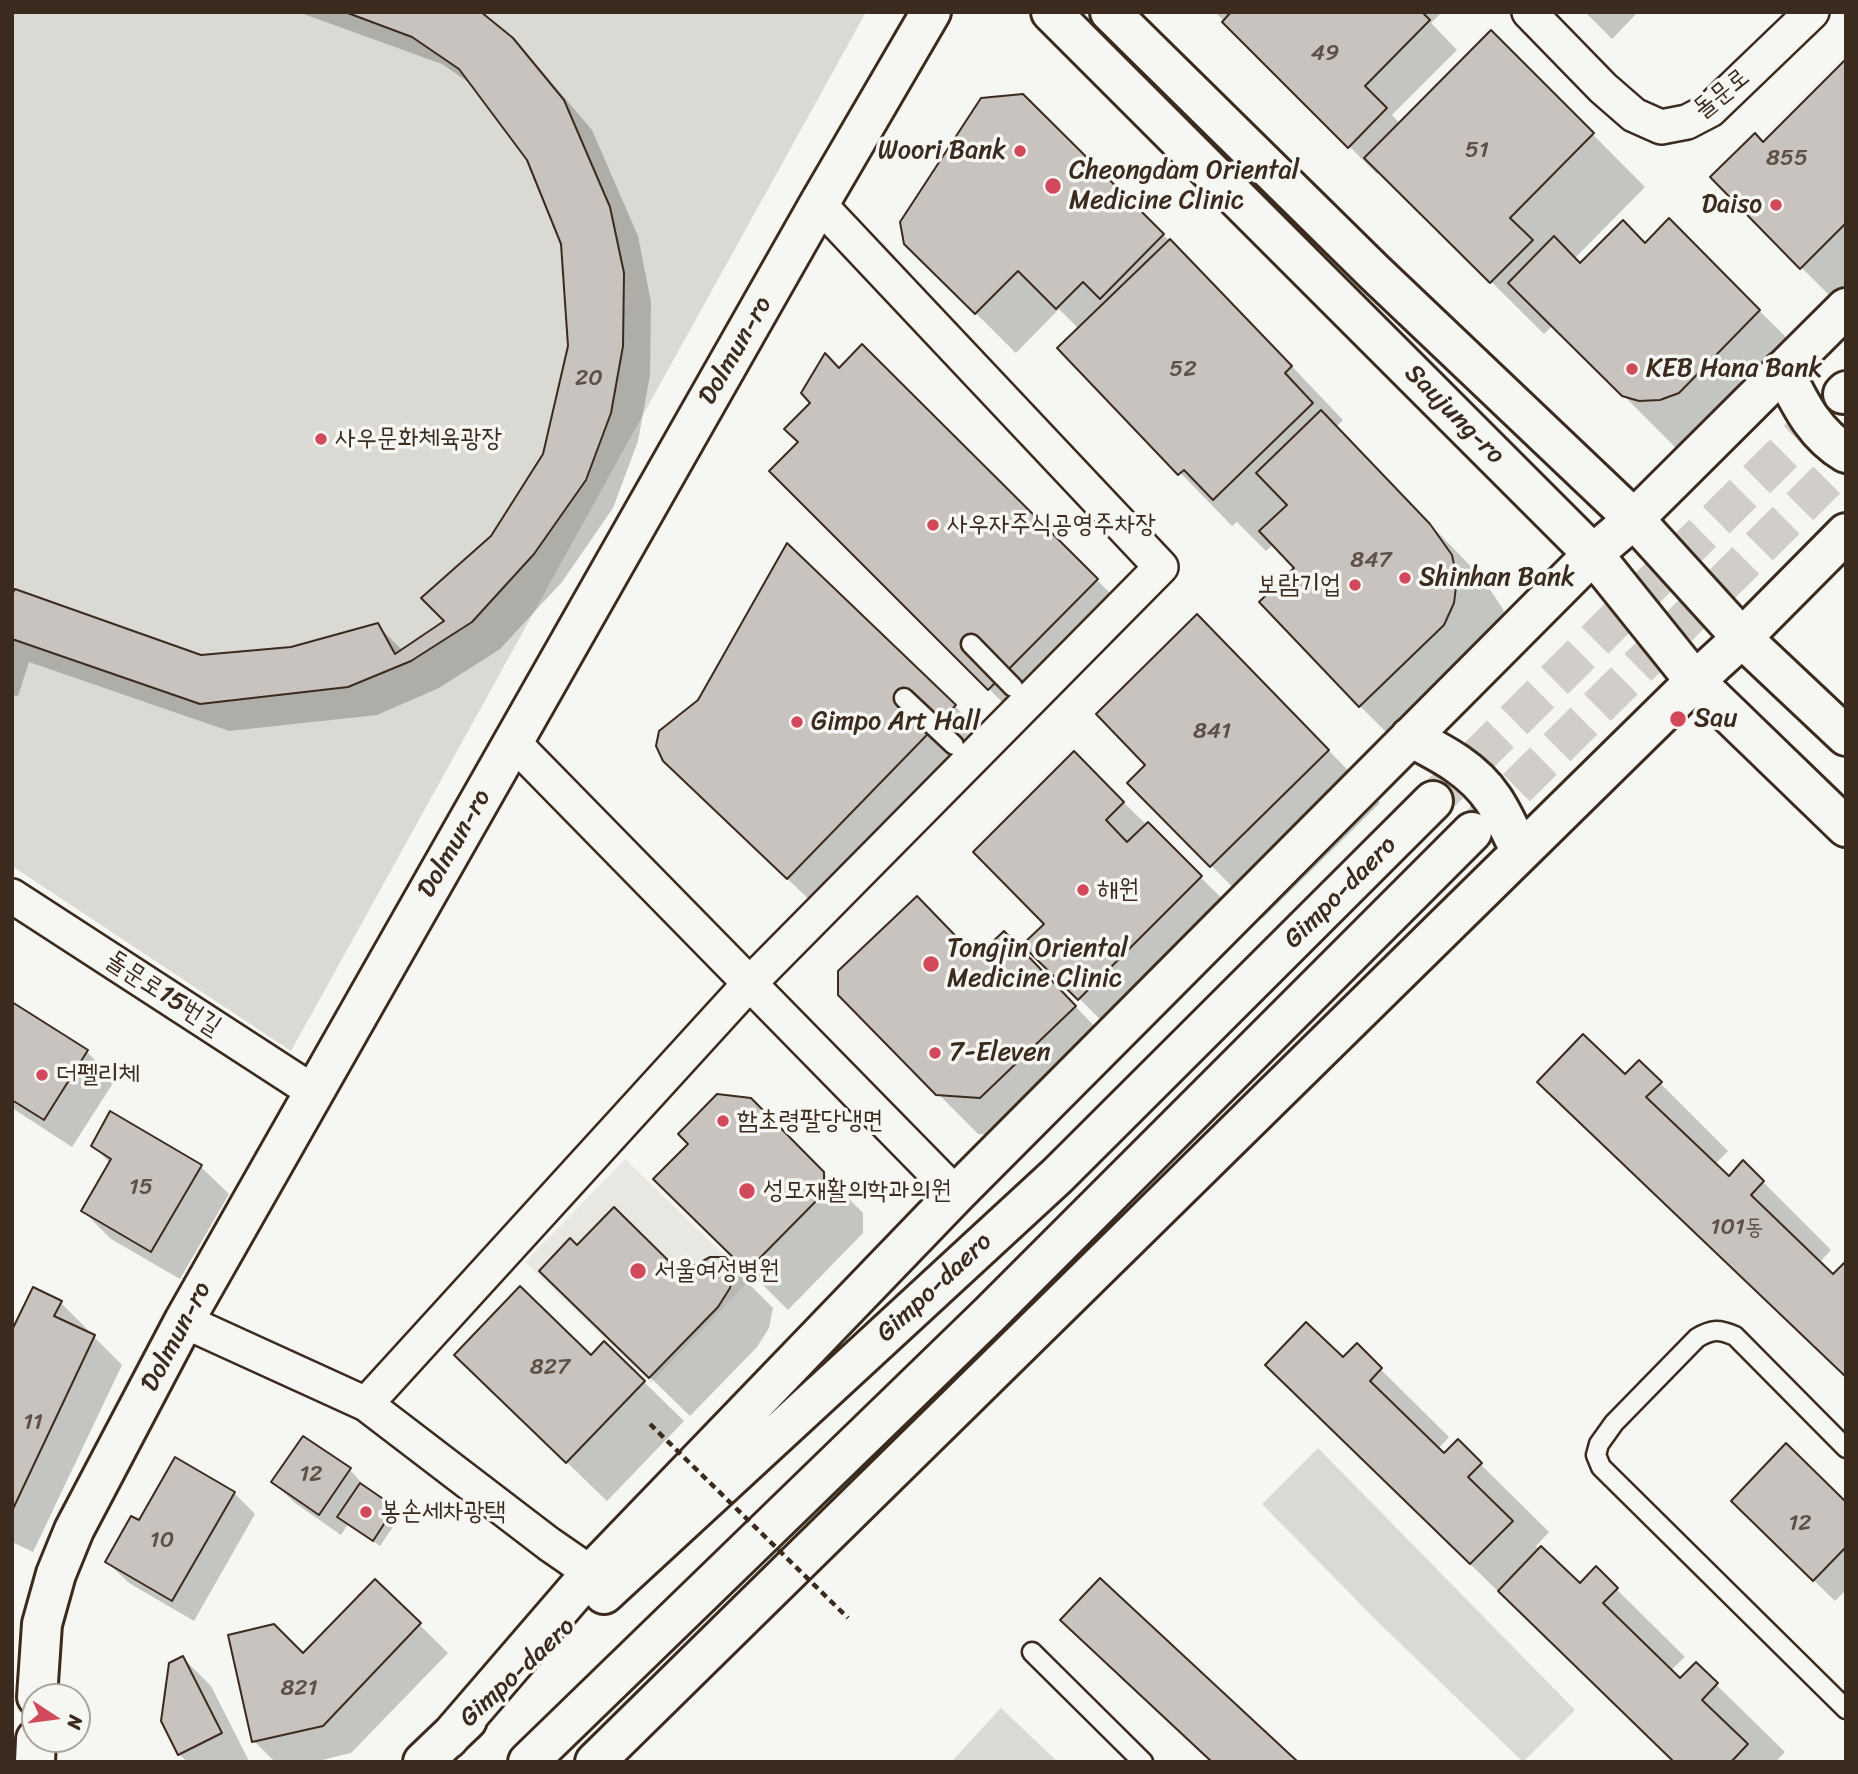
<!DOCTYPE html>
<html>
<head>
<meta charset="utf-8">
<style>
	body { margin:0 }
	#map { position:relative; width:1858px; height:1774px; overflow:hidden; background:#f6f6f2; font-family:Sriracha,sans-serif }
	canvas { display:block }
	.frame { position:absolute; inset:0; border:14px solid #3b2a1e; pointer-events:none }
	.north { position:absolute; left:21px; top:1683px; width:70px; height:70px; box-sizing:border-box; background:#f6f6f2; border:2px solid #aba49d; border-radius:50%; rotate:103deg; font-size:19px; font-weight:700; line-height:28px; text-align:center; color:#3b2a1e }
	.north::after { content:''; display:block; margin:auto; width:24px; height:32px; background:#d1495b; clip-path:polygon(50% 0,100% 100%,50% 72%,0 100%) }
</style>
</head>
<body>
<div id="map">
<canvas width="1858" height="1774"></canvas>
<div class="frame"></div>
<div class="north">N</div>
</div>
<script>
const ctx = document.querySelector('canvas').getContext('2d');
ctx.lineJoin = 'round';
function paint(path, color) {
  ctx.fillStyle = color;
  ctx.fill(path, 'evenodd');
}
function stroke(path, color, width, dash) {
  ctx.strokeStyle = color;
  ctx.lineWidth = width;
  ctx.lineCap = dash ? 'butt' : 'round';
  ctx.setLineDash(dash || []);
  ctx.stroke(path);
}
function write(font, color, halo, rows, align = 'center') {
  ctx.font = font + ' Sriracha,"Poor Story",sans-serif';
  ctx.lineWidth = 7;
  ctx.setLineDash([]);
  ctx.textBaseline = 'middle';
  ctx.strokeStyle = halo;
  ctx.fillStyle = color;
  for (const [text, x, y, turn = 0] of rows) {
    ctx.save();
    ctx.translate(x, y);
    ctx.rotate((+turn || 0) * Math.PI / 180);
    ctx.textAlign = isNaN(turn) ? turn : align;
    if (halo) ctx.strokeText(text, 0, 0);
    ctx.fillText(text, 0, 0);
    ctx.restore();
  }
}
const built = new Path2D(`
	M625 1159 750 1280 651 1383 525 1262Z`);
const green = new Path2D(`
	M12 12H866L291 1051 12 866Z
	M1318 1448 1575 1710 1523 1762 1378 1622 1262 1504Z
	M1001 1708 1058 1762 953 1760Z`);
const shadow = new Path2D(`
	M298 12H478L511 40 540 69 592 130 638 236 651 302 650 375 638 441 613 508 562 582 500 649 439 688 377 715 229 731 29 662 18 696 12 695V596L201 656 292 649 377 625 403 651 447 622 492 537 544 455 570 346 563 244 528 159 474 86 442 64Z
	M1215 12H1442L1431 23 1457 50 1392 115 1400 124 1491 32 1645 187 1574 259 1580 265 1645 245 1669 221 1812 363 1692 453 1676 448 1553 325 1544 334 1380 171 1377 174Z
	M1585 12H1638L1612 39Z
	M1846 62V312L1801 267 1764 144Z
	M1022 95 1222 293 1343 420 1336 427 1483 579 1503 609 1509 633 1412 758 1360 706 1297 568 1274 544 1266 551 1237 522 1232 526 1059 348 1079 329 1059 309 1016 353 906 244Z
	M863 347 1125 608 1017 717 772 471 800 442 813 403 839 370Z
	M1249 669 1380 803 1263 918 1130 783Z
	M955 706 982 734 816 906 693 789Z
	M1074 754 1241 917 1119 1038 1025 945 1046 924Z
	M977 959 1044 973 1114 1047 1020 1137 978 1134 839 994Z
	M12 1004 87 1052 115 1080 72 1147 12 1108Z
	M1625 1077 1660 1083 1728 1151 1714 1165 1729 1179 1763 1182 1831 1250 1819 1263 1833 1277 1846 1263V1378L1540 1082Z
	M750 1100 863 1213V1233L788 1310 656 1178Z
	M93 1146 200 1166 229 1194 180 1279 111 1239 83 1211 111 1164Z
	M724 1259 773 1308 769 1328 757 1347 690 1416 581 1310Z
	M61 1303 89 1331 87 1334 94 1337 122 1365 33 1552 12 1542V1334Z
	M1357 1346 1449 1437 1438 1449 1444 1456 1458 1442 1549 1532 1536 1546 1540 1550 1580 1586 1596 1569 1685 1657 1670 1671 1680 1681 1696 1665 1785 1752 1775 1762H1674L1335 1433 1343 1359Z
	M591 1357 644 1382 684 1421 607 1501 496 1394Z
	M350 1470 370 1492 401 1515 380 1546 348 1524 341 1535 295 1503 273 1482Z
	M234 1493 255 1514 194 1621 129 1583 107 1562 140 1523Z
	M1733 1501 1846 1504V1590L1835 1601Z
	M375 1581 448 1653 351 1753 314 1762H275L254 1741 303 1656Z
	M1063 1620 1295 1762H1210L1125 1682Z
	M183 1658 211 1686 249 1761 187 1762 179 1754Z`);
const building = new Path2D(`
	M345 12H481L513 38 564 100 610 207 624 273 623 346 611 413 586 480 534 554 472 622 411 661 348 687 200 704 12 639V594L15 589 201 655 291 647 378 623 395 654 444 621 421 598 491 536 543 454 568 346 561 244 527 160 459 69 412 37Z
	M1231 12H1422L1430 20 1365 86 1387 108 1348 148 1222 22Z
	M1491 30 1594 133 1510 218 1533 240 1490 283 1364 158Z
	M1846 59V223L1800 269 1710 177 1755 133 1763 142Z
	M1023 94 1164 234 1100 299 1083 282 1056 309 1018 271 975 314 904 244 900 222 981 98Z
	M1669 218 1760 310 1679 393 1660 400 1639 401 1622 396 1508 283 1554 236 1580 263 1623 220 1645 243Z
	M1170 239 1292 366 1285 373 1313 403 1213 500 1184 470 1178 475 1057 348Z
	M862 344 1098 579 988 690 769 471 798 442 784 429 810 403 801 393 825 353 839 368Z
	M1321 410 1430 524 1452 555 1457 579 1454 603 1444 625 1359 707 1259 602 1294 568 1259 531 1287 505 1256 473Z
	M787 543 956 705 787 879 663 761 656 746 659 731 698 700Z
	M1197 614 1329 750 1210 867 1127 783 1145 765 1096 714Z
	M1074 751 1124 802 1106 820 1127 842 1148 822 1202 876 1078 1000 1022 945 1044 924 973 852Z
	M917 896 976 957 1004 931 1076 1006 980 1098 936 1095 838 995V971Z
	M12 1002 88 1050 44 1120 12 1100Z
	M1583 1034 1625 1074 1639 1060 1662 1082 1646 1097 1729 1176 1743 1160 1764 1181 1751 1195 1833 1274 1846 1261V1377L1537 1082Z
	M717 1094 751 1098 824 1172V1193L747 1271 653 1179 688 1144 678 1134Z
	M110 1111 202 1165 151 1252 81 1211 111 1159 91 1146Z
	M614 1207 681 1273 710 1257H725L734 1267 730 1288 718 1307 649 1378 539 1271 570 1238 577 1245Z
	M520 1286 591 1355 604 1341 645 1381 566 1463 454 1355Z
	M33 1287 62 1301 54 1316 95 1335 12 1511V1330Z
	M1306 1322 1343 1357 1357 1343 1382 1368 1370 1381 1444 1453 1458 1439 1482 1463 1468 1477 1513 1521 1470 1564 1265 1365Z
	M303 1436 351 1468 319 1515 271 1482Z
	M1786 1443 1846 1502V1547L1813 1581 1731 1501Z
	M175 1457 235 1492 172 1601 105 1562 131 1516 139 1520Z
	M360 1483 395 1507 373 1541 337 1517Z
	M1541 1546 1580 1583 1596 1566 1618 1588 1603 1603 1680 1678 1696 1662 1718 1683 1702 1700 1748 1744 1731 1762H1674L1498 1591Z
	M1100 1578 1298 1762H1212L1060 1620Z
	M375 1579 421 1623 323 1726 252 1742 228 1635 274 1624 303 1653Z
	M183 1656 222 1733 178 1755 161 1721 169 1663Z`);
const secondaryTunnel = new Path2D(`
	M1433 801 1843 394
	M1476 828 1846 461`);
const service = new Path2D(`
	M971 644 1013 687
	M904 698 954 745
	M1846 1448 1735 1336C1719 1329 1712 1329 1697 1338L1614 1423 1599 1444 1596 1455 1601 1467 1846 1709
	M1032 1652 1143 1762`);
const minor = new Path2D(`
	M1529 12 1603 88 1634 115 1661 127 1687 122 1710 110 1812 12
	M513 742 956 1194
	M12 896 314 1092
	M184 1321 366 1404 549 1544 591 1573
	M366 1404 749 984 1161 567 819 204`);
const tertiary = new Path2D(`
	M1051 12 1593 554 1695 681 1846 827
	M1110 12 1373 271 1634 519 1742 638 1846 736
	M37 1697 42 1624 56 1574 74 1530 184 1321 819 204 931 12
	M35 1762 36 1739`);
const secondary = new Path2D(`
	M1783 370C1800 403 1813 433 1846 453
	M1843 394 1846 391
	M1410 737C1441 753 1473 769 1493 799 1504 815 1512 835 1521 852
	M604 1594 1057 1176 1433 801
	M448 1739 591 1573 956 1194 1593 554 1634 519 1846 308
	M423 1762 467 1720
	M528 1762 990 1314 1472 832
	M595 1762 1695 681 1742 638 1846 533`);
const pathBridge = new Path2D(`
	M650 1424 848 1618`);
const markers = [
	[1020,151,7,"#d1495b"],
	[1053,186,9,"#d1495b"],
	[1776,205,7,"#d1495b"],
	[1632,369,7,"#d1495b"],
	[321,439,7,"#d1495b"],
	[933,525,7,"#d1495b"],
	[1405,578,7,"#d1495b"],
	[1355,585,7,"#d1495b"],
	[1678,719,9,"#d1495b"],
	[797,722,7,"#d1495b"],
	[1083,890,7,"#d1495b"],
	[931,964,9,"#d1495b"],
	[935,1053,7,"#d1495b"],
	[42,1075,7,"#d1495b"],
	[723,1121,7,"#d1495b"],
	[747,1191,9,"#d1495b"],
	[638,1271,9,"#d1495b"],
	[366,1512,7,"#d1495b"]
];
const numberNames = [
	["49",1325,54],
	["51",1477,151],
	["855",1787,159],
	["52",1183,370],
	["20",589,379],
	["847",1371,561],
	["841",1212,732],
	["15",141,1188],
	["101동",1737,1228],
	["827",550,1368],
	["11",33,1423],
	["12",311,1475],
	["12",1800,1524],
	["10",162,1541],
	["821",299,1689]
];
const streetNames = [
	["돌문로",1722,94,-39],
	["Dolmun-ro",736,351,-60],
	["Saujung-ro",1454,415,45],
	["Dolmun-ro",455,844,-60],
	["Gimpo-daero",1341,893,-45],
	["돌문로15번길",163,994,33],
	["Gimpo-daero",935,1288,-43],
	["Dolmun-ro",177,1337,-62],
	["Gimpo-daero",518,1673,-43]
];
const poiNames = [
	["Woori Bank",1006,151,"right"],
	["Cheongdam Oriental",1069,171],
	["Medicine Clinic",1069,201],
	["Daiso",1762,205,"right"],
	["KEB Hana Bank",1646,369],
	["사우문화체육광장",335,439],
	["사우자주식공영주차장",947,525],
	["Shinhan Bank",1419,578],
	["보람기업",1341,585,"right"],
	["Sau",1694,719],
	["Gimpo Art Hall",811,722],
	["해원",1097,890],
	["Tongjin Oriental",947,949],
	["Medicine Clinic",947,979],
	["7-Eleven",949,1053],
	["더펠리체",56,1075],
	["함초령팔당냉면",737,1121],
	["성모재활의학과의원",763,1191],
	["서울여성병원",654,1271],
	["봉손세차광택",380,1512]
];
paint(built, '#e8e7e2');
paint(green, '#dad9d3');
paint(shadow, '#0003');
paint(building, '#c8c3be');
stroke(building, '#3b2a1e', 2);
stroke(secondaryTunnel, '#d1cdc8', 38, [38, 19]);
stroke(service, '#3b2a1e', 23);
stroke(minor, '#3b2a1e', 38);
stroke(tertiary, '#3b2a1e', 44);
stroke(secondary, '#3b2a1e', 44);
stroke(service, '#f6f6f2', 18);
stroke(minor, '#f6f6f2', 33);
stroke(tertiary, '#f6f6f2', 38);
stroke(secondary, '#f6f6f2', 38);
stroke(pathBridge, '#3b2a1e', 4.5, [7, 5]);
for (const [x, y, r, color] of markers) {
  const dot = new Path2D();
  dot.arc(x, y, r, 0, 2 * Math.PI);
  ctx.fillStyle = color;
  ctx.fill(dot);
  stroke(dot, '#f6f6f2', 2.5);
}
write('23px', '#5e5046', null, numberNames);
write('26px', '#3b2a1e', '#f6f6f2', streetNames);
write('26px', '#3b2a1e', '#f6f6f2', poiNames, 'left');
</script>
</body>
</html>
